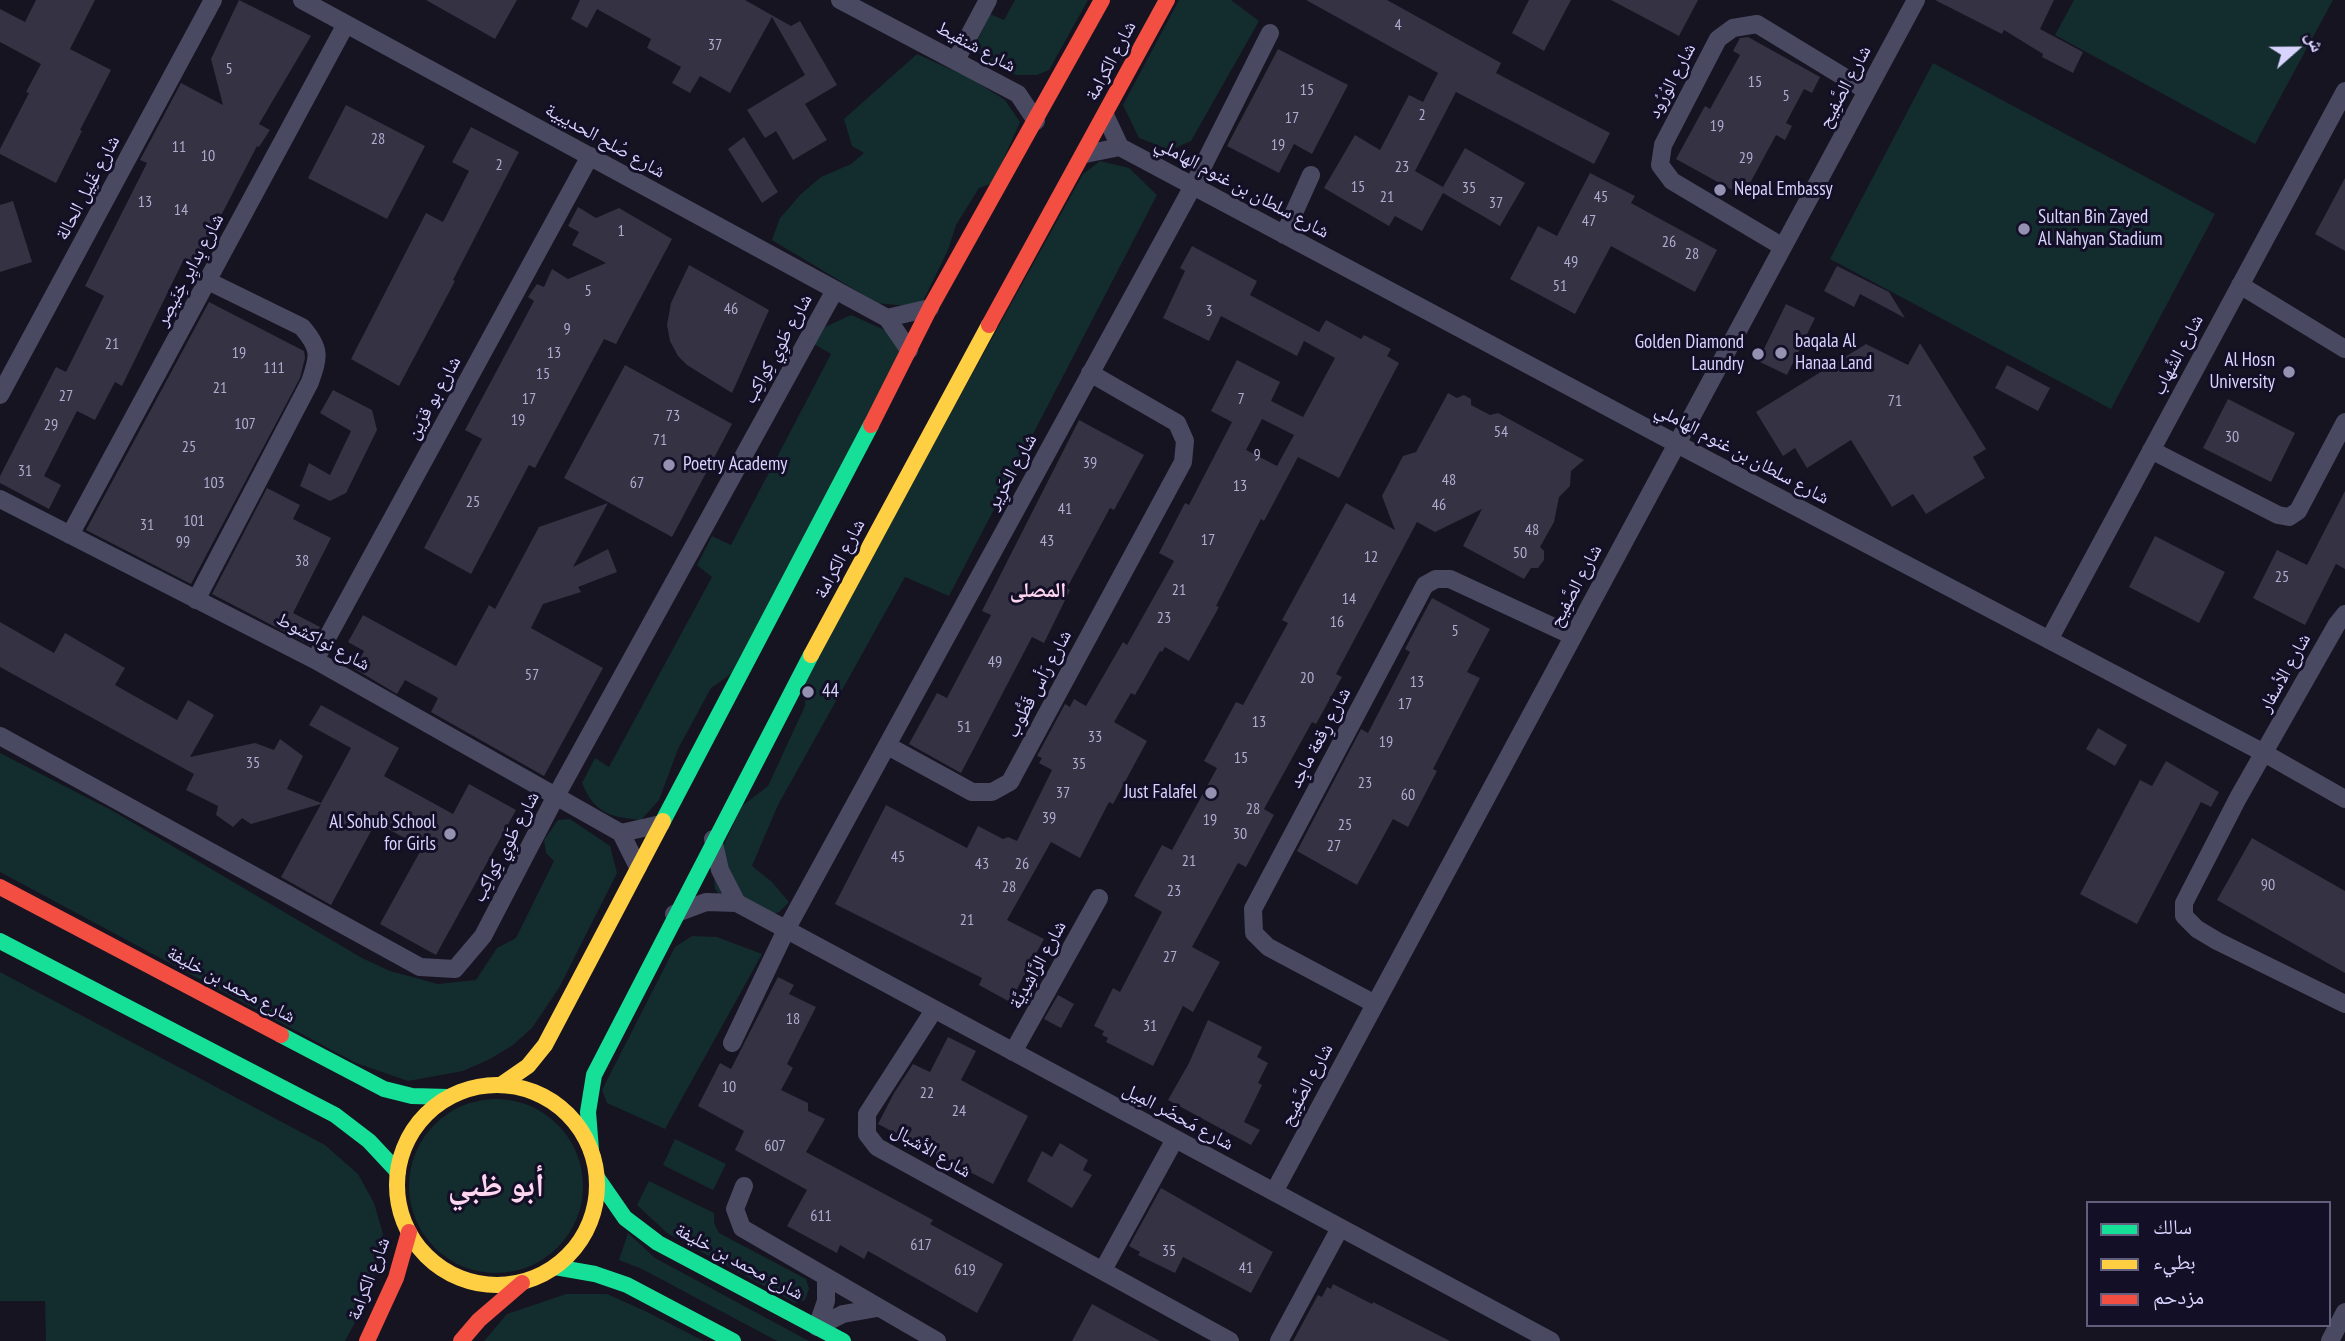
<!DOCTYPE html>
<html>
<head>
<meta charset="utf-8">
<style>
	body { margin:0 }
	#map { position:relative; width:2345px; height:1341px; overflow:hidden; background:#161421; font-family:"PT Sans Narrow","Noto Naskh Arabic",sans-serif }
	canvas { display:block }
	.legend { position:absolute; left:2086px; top:1201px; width:245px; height:126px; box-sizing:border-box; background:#130f26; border:2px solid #625e7d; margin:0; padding:9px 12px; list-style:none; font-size:21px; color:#d9d4ff }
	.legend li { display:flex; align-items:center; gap:14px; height:35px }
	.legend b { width:35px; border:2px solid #625e7d }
	.north { position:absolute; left:2261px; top:14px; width:70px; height:70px; -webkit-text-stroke:5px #130f26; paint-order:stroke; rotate:69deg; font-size:19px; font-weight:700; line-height:28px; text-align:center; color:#d9d4ff }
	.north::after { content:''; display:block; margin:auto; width:24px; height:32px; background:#d9d4ff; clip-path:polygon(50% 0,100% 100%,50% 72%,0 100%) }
</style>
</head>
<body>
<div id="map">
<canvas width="2345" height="1341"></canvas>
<ul class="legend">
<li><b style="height:9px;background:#16e098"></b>سالك</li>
<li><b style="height:9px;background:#ffcf43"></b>بطيء</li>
<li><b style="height:9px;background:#f24e42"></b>مزدحم</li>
</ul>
<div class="north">ش</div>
</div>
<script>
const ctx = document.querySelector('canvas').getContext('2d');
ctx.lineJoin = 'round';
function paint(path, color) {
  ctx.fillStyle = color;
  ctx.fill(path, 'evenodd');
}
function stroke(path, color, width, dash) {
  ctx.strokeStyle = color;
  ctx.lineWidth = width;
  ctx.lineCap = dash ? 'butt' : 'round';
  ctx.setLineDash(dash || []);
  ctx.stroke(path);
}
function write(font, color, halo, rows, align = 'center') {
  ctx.font = font + ' "PT Sans Narrow","Noto Naskh Arabic",sans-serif';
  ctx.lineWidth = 6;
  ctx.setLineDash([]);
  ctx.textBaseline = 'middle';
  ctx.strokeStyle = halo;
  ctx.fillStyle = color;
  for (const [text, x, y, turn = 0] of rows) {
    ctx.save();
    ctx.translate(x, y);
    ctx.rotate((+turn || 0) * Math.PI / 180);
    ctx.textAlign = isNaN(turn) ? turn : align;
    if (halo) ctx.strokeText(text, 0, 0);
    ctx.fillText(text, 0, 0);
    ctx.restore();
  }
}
const green = new Path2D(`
	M1015 0H1088L1049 70 1037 75H1016L973 50 990 14 1004 20Z
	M1179 0H1231L1259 21 1191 141 1170 150 1139 138 1123 105Z
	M2074 0H2333L2255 144 2055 35Z
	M917 54 970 78 1005 100 1020 122 993 183 979 188 956 225 948 250 922 303 907 306 877 303 772 240 780 218 801 194 821 177 851 164 864 153 852 146 844 119Z
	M1933 63 2215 214 2111 409 1830 259Z
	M1100 161 1129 168 1157 195 949 596 905 577 778 805 752 866 772 882 789 902 779 912 760 919 727 903 715 889 713 868 742 806 768 786 805 706 806 674 1083 174Z
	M851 315 887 331 903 352 731 674 711 688 678 749 659 800 641 820C610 817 594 813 582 783L595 758 609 767 712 577 697 565 712 536 731 545 831 354 814 344 825 327Z
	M0 753 113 811 362 958 390 971 438 984 476 980 497 948 516 938 554 861 546 853 544 840 558 820 570 819 610 846 617 873 559 988 532 1028 513 1045 490 1059 463 1071 408 1081 356 1063 0 872Z
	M692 936 717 937 762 954 665 1129 607 1103 602 1090 675 947Z
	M0 972 325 1145 358 1174 374 1203 383 1234 370 1295 345 1341H46L45 1301H0Z
	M409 1186a87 87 0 1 1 174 0a87 87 0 1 1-174 0Z
	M675 1139 726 1164 713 1190 663 1165Z
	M649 1181 714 1213V1223L719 1233 806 1279 809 1289 805 1300 795 1303 667 1233 637 1205Z
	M628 1233 655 1258 809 1341H777L642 1269 619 1260Z
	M566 1294H607L645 1311 704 1341H484L507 1314Z`);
const building = new Path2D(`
	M36 0H95L70 49 111 70 80 130 82 131 56 183 0 154V149L29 93 26 92 41 64 0 42V9L25 22Z
	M239 0 311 36 259 124 270 130 259 147 257 146 196 264 184 259 122 386 115 382 95 420 77 411 44 476 61 485 49 509 0 483V476L56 367 66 372 104 296 85 286 147 163 140 160 181 83 223 105 211 59Z
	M426 0H517L495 39Z
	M580 0H745L791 26 800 21 837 85 805 104 827 140 793 160 776 131 765 138 747 110 805 75 772 17 730 93 700 76 690 93 672 83 681 67 647 48 651 39 597 9 587 28 571 19Z
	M1306 0H1387L1501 63 1496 73 1610 133 1594 164 1456 92 1415 171 1443 187 1465 148 1525 183 1500 226 1443 193 1422 231 1395 216 1389 226 1324 188 1355 135 1380 150 1409 95 1423 102 1438 73Z
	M1529 0H1571L1544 51 1512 33Z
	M1611 0H1698L1679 36Z
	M1935 0H2054L2040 29 2083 52 2073 73 2042 57 2043 54 2004 30 2002 34Z
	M1748 37 1820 77 1812 93 1804 89 1786 123 1792 126 1785 140 1776 135 1743 196 1676 159 1705 106 1710 109 1740 55 1733 51 1740 38Z
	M1278 49 1348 85 1312 154 1294 144 1279 173 1227 146Z
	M346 105 425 146 387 219 308 178Z
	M471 127 519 152 453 280 455 281 399 386 351 359 426 213 443 222 469 171 452 162Z
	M744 137 778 192 762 203 728 149Z
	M1590 173 1635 196 1631 203 1717 250 1695 292 1611 246 1575 314 1510 279 1538 226 1557 236Z
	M2345 178V251L2315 234Z
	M13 201 32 262 0 272V205Z
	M578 207 596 218 619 208 672 239 616 344 604 339 535 468 529 465 471 574 424 548 482 439 465 430 534 301 528 297 537 284 544 287 552 269 568 279 606 263 572 245 579 232 568 226Z
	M1192 246 1257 281 1250 295 1319 332 1326 320 1361 339 1364 335 1391 349 1387 356 1399 363 1339 478 1298 457 1264 521 1261 519 1216 606 1219 607 1189 661 1165 647 1162 652 1160 651 1135 695 1131 693 1114 722 1147 741 1113 804 1109 802 1080 858 1051 842 1007 920 1044 939 1010 1002 979 985 982 978 835 904 886 805 967 848 978 826 1003 839 1008 837 1017 841 1052 770 1039 763 1042 758 1037 756 1065 704 1070 707 1074 699 1086 706 1123 642 1127 645 1174 561 1159 553 1185 503 1189 505 1232 422 1211 411 1237 360 1280 382 1271 401 1303 417 1335 358 1304 341 1297 356 1221 316 1209 341 1163 318 1185 271 1180 268ZM1262 419 1294 435 1277 466 1246 450Z
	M689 265 769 310 732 393 687 365 678 356 670 341 667 325 671 303Z
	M1837 266 1889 292 1905 318 1860 294 1854 307 1824 291Z
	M209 302 304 351 305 358 300 378 191 584 86 530Z
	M1786 304 1815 318 1787 375 1758 361Z
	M1920 343 1986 449 1973 457 1985 478 1926 514 1913 494 1892 507 1851 440 1807 468 1795 448 1783 456 1756 412 1866 344 1908 365Z
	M625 365 732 424 672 537 564 478Z
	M2007 365 2050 388 2038 411 1995 388Z
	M333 390 372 410 377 430 346 493 330 501 300 486 309 463 330 475 351 431 320 413Z
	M1448 393 1457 398 1464 395 1471 399V405L1490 415 1498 413 1584 460 1571 471 1570 486 1559 497 1554 522 1540 547 1544 551V560L1538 568H1531L1524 579 1463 546 1482 509 1435 532 1417 522 1336 674 1342 677 1316 724 1312 722 1264 809 1274 815 1246 867 1238 863 1192 947 1220 962 1193 1012 1183 1006 1153 1066 1106 1042 1108 1038 1102 1035 1104 1031 1094 1026 1113 988 1120 992 1162 912 1134 896 1162 845 1172 850 1217 768 1204 761 1236 702 1243 705 1288 623 1282 620 1346 503 1395 530 1382 496 1403 456 1416 452Z
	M2228 399 2295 433 2271 482 2203 448Z
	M1079 420 1144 455 1114 510 1110 508 1067 588 1070 590 1044 643 1032 637 961 773 909 744 937 693 947 698 991 615 982 611Z
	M267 488 300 505 293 519 331 538 293 613 320 627 310 645 212 594Z
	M2345 491V569L2336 564 2305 625 2253 598 2277 550 2307 565Z
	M608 503 573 567 608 549 617 572 578 587 581 592 543 604 531 628 603 668 544 776 431 712 438 698 405 680 397 694 355 669 364 651 348 642 363 615 456 666 489 605 495 609 539 527Z
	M2155 536 2225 572 2199 623 2129 587Z
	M1432 598 1490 629 1467 672 1480 678 1433 769 1437 771 1408 827 1393 819 1357 885 1297 851 1361 729 1368 733 1410 652 1405 649Z
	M0 622 54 653 65 633 125 668 115 685 177 720 188 700 214 715 190 757 255 743 274 750 280 739 303 756 287 789 321 803 351 748 309 725 321 705 399 748 384 776 453 814 469 784 516 810 436 955 380 924 422 848 376 822 331 905 281 877 321 804 251 824 242 818 233 827 216 815 218 806 186 790 194 774 0 667Z
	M2098 728 2127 745 2115 766 2086 749Z
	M2166 761 2219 792 2211 807 2201 802 2137 924 2080 894 2140 780 2152 786Z
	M2252 838 2345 891V973L2217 900Z
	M778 977 794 985 789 994 816 1007 787 1064 793 1068 781 1090 808 1103V1111L825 1119 806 1152 933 1220 930 1224 1003 1264 977 1313 868 1251 864 1259 840 1245 837 1253 787 1226 807 1190 735 1150 744 1131 698 1106 720 1063 731 1069Z
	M1058 995 1074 1004 1061 1028 1044 1019Z
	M1208 1020 1262 1047 1257 1057 1268 1063 1258 1083 1262 1085 1244 1122 1260 1130 1251 1145 1168 1100 1189 1063Z
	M948 1037 976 1051 961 1080 1028 1116 993 1184 878 1124 894 1093 913 1064 930 1072Z
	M1060 1143 1088 1160 1083 1170 1092 1175 1072 1208 1027 1181 1042 1151 1052 1157Z
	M1161 1188 1273 1252 1251 1293 1183 1257 1175 1273 1138 1255 1140 1252 1129 1246Z
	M1333 1284 1372 1304 1373 1302 1450 1341H1293L1318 1295 1322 1297 1327 1287 1331 1289Z
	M1092 1304 1160 1341H1072Z`);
const street = new Path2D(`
	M302 0 887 318 909 350
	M840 0 1018 94 1036 121
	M956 60 988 0
	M1106 117 1120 147 1677 444 2264 753 2345 799
	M1085 154 1120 147
	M1284 235 1311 175
	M1783 247 1672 181 1660 165 1663 145 1718 39 1733 28 1757 24 1867 91
	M2240 285 2345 349
	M887 318 930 308
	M0 395 213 0
	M2151 450 2278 515 2289 517 2298 511 2345 422
	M0 499 315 660 621 833 638 867
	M70 535 346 24
	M196 600 310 382C319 356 321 349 302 327L208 281
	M2345 614 2337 624 2238 798 2184 903V916L2197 929 2217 941 2345 1004
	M2049 640 2345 91
	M315 660 590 156
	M0 736 420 967 455 969 483 936 556 796 835 290
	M888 746 972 792H992L1010 782 1183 462 1185 441 1177 423 1090 373
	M621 833 661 824
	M713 839 720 870 737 903
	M674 914 706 902 737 903 1551 1341
	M1375 1004 1268 947 1254 933 1253 909 1425 585 1436 579H1450L1573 636
	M934 1010 867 1114V1134L877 1147 1230 1341
	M732 1043 786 930 1193 186 1270 33
	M1013 1052 1099 898
	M744 1186 735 1209 742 1228 937 1341
	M1274 1192 1916 0
	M1103 1270 1175 1139
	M817 1327 843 1314 877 1308
	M817 1327 826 1301V1278
	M1279 1341 1340 1228
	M2330 1341 2345 1312`);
const fast = new Path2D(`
	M663 821 871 425
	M0 941 335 1115 369 1141 398 1172
	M281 1035 384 1089 412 1096 448 1097
	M591 1150 588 1112 594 1075 811 655
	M598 1179 625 1218 658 1243 843 1341
	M555 1267 595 1274 627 1285 733 1341`);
const slow = new Path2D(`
	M811 655 989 325
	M502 1084 528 1066 545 1045 663 821
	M397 1185a100 100 0 1 1 200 0a100 100 0 1 1-200 0Z`);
const jam = new Path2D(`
	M989 325 1167 0
	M871 425 930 308 1102 0
	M0 887 281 1035
	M367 1341 396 1278 409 1232
	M461 1341 479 1320 522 1283`);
const markers = [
	[1720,190,7,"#9591b1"],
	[2024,229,7,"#9591b1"],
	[1781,353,7,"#9591b1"],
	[1758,354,7,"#9591b1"],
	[2289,372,7,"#9591b1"],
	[669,465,7,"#9591b1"],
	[808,692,7,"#9591b1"],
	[1211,793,7,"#9591b1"],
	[450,834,7,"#9591b1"]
];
const numberNames = [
	["4",1398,25],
	["37",715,45],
	["5",229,69],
	["15",1755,82],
	["15",1307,90],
	["5",1786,96],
	["2",1422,115],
	["17",1292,118],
	["19",1717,126],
	["28",378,139],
	["19",1278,145],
	["11",179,147],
	["10",208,156],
	["29",1746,158],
	["2",499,165],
	["23",1402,167],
	["15",1358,187],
	["35",1469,188],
	["21",1387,197],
	["45",1601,197],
	["13",145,202],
	["37",1496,203],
	["14",181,210],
	["47",1589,221],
	["1",621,231],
	["26",1669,242],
	["28",1692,254],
	["49",1571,262],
	["51",1560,286],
	["5",588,291],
	["46",731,309],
	["3",1209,311],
	["9",567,329],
	["21",112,344],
	["19",239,353],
	["13",554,353],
	["111",274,368],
	["15",543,374],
	["21",220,388],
	["27",66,396],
	["17",529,399],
	["7",1241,399],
	["71",1895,401],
	["73",673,416],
	["19",518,420],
	["107",245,424],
	["29",51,425],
	["54",1501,432],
	["30",2232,437],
	["71",660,440],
	["25",189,447],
	["9",1257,455],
	["39",1090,463],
	["31",25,471],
	["48",1449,480],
	["103",214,483],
	["67",637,483],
	["13",1240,486],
	["25",473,502],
	["46",1439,505],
	["41",1065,509],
	["101",194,521],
	["31",147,525],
	["48",1532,530],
	["17",1208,540],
	["43",1047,541],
	["99",183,542],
	["50",1520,553],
	["12",1371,557],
	["38",302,561],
	["25",2282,577],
	["21",1179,590],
	["14",1349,599],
	["23",1164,618],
	["16",1337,622],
	["5",1455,631],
	["49",995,662],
	["57",532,675],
	["20",1307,678],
	["13",1417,682],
	["17",1405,704],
	["13",1259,722],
	["51",964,727],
	["33",1095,737],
	["19",1386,742],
	["15",1241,758],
	["35",253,763],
	["35",1079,764],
	["23",1365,783],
	["37",1063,793],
	["60",1408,795],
	["28",1253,809],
	["39",1049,818],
	["19",1210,820],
	["25",1345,825],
	["30",1240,834],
	["27",1334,846],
	["45",898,857],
	["21",1189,861],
	["43",982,864],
	["26",1022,864],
	["90",2268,885],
	["28",1009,887],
	["23",1174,891],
	["21",967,920],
	["27",1170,957],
	["18",793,1019],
	["31",1150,1026],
	["10",729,1087],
	["22",927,1093],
	["24",959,1111],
	["607",775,1146],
	["611",821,1216],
	["617",921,1245],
	["35",1169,1251],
	["41",1246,1268],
	["619",965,1270]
];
const streetNames = [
	["شارع شنقيط",976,47,28],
	["شارع الكرامة",1111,61,-62],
	["شارع الوُرُود",1672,81,-62],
	["شارع الصَّفِيح",1845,87,-62],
	["شارع صُلح الحديبية",605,141,29],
	["شارع غَلِيل الحالة",88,188,-62],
	["شارع سلطان بن غنوم الهاملي",1242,188,28],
	["شارع بِدايِر خِنَيصِر",190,270,-62],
	["شارع طَوِي كِواكِب",778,349,-61],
	["شارع الشِّهاب",2178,355,-62],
	["شارع بو قرَين",434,398,-61],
	["شارع سلطان بن غنوم الهاملي",1742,454,28],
	["شارع الحَرِير",1012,472,-61],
	["شارع الكرامة",840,559,-62],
	["شارع الصَّفِيح",1576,586,-62],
	["شارع نواكشوط",323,642,28],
	["شارع الأسفار",2285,673,-61],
	["شارع رَأس قَطُّوب",1039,684,-62],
	["شارع رِقعة ماجِد",1320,738,-62],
	["شارع طَوِي كِواكِب",506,847,-62],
	["شارع الرَّاشِدِيَّة",1038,965,-61],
	["شارع محمد بن خليفة",231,985,28],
	["شارع الصَّفِيح",1307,1085,-62],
	["شارع مَحضَر المِيل",1178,1117,28],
	["شارع الأشبال",931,1151,30],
	["شارع محمد بن خليفة",739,1262,28],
	["شارع الكرامة",369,1279,-69]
];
const poiNames = [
	["Nepal Embassy",1734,190],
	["Sultan Bin Zayed",2038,218],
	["Al Nahyan Stadium",2038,240],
	["baqala Al",1795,342],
	["Hanaa Land",1795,364],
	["Golden Diamond",1744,343,"right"],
	["Laundry",1744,365,"right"],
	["Al Hosn",2275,361,"right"],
	["University",2275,383,"right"],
	["Poetry Academy",683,465],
	["44",822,692],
	["Just Falafel",1197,793,"right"],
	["Al Sohub School",436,823,"right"],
	["for Girls",436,845,"right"]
];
const neighbourhoodNames = [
	["المصلى",1038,591]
];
const townNames = [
	["أبو ظبي",496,1187]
];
paint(green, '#132c2d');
paint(building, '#343243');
stroke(street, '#4a4962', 18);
stroke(fast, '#16e098', 16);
stroke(slow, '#ffcf43', 16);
stroke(jam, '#f24e42', 16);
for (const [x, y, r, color] of markers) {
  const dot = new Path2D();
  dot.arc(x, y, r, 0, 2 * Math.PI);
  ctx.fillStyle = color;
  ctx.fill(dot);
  stroke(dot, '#130f26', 2.5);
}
write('16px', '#b0acd0', null, numberNames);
write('19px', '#d9d4ff', '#130f26', streetNames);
write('19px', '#d9d4ff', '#130f26', poiNames, 'left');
write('bold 21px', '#ffd6f0', '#130f26', neighbourhoodNames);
write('bold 33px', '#ffd6f0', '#130f26', townNames);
</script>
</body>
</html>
